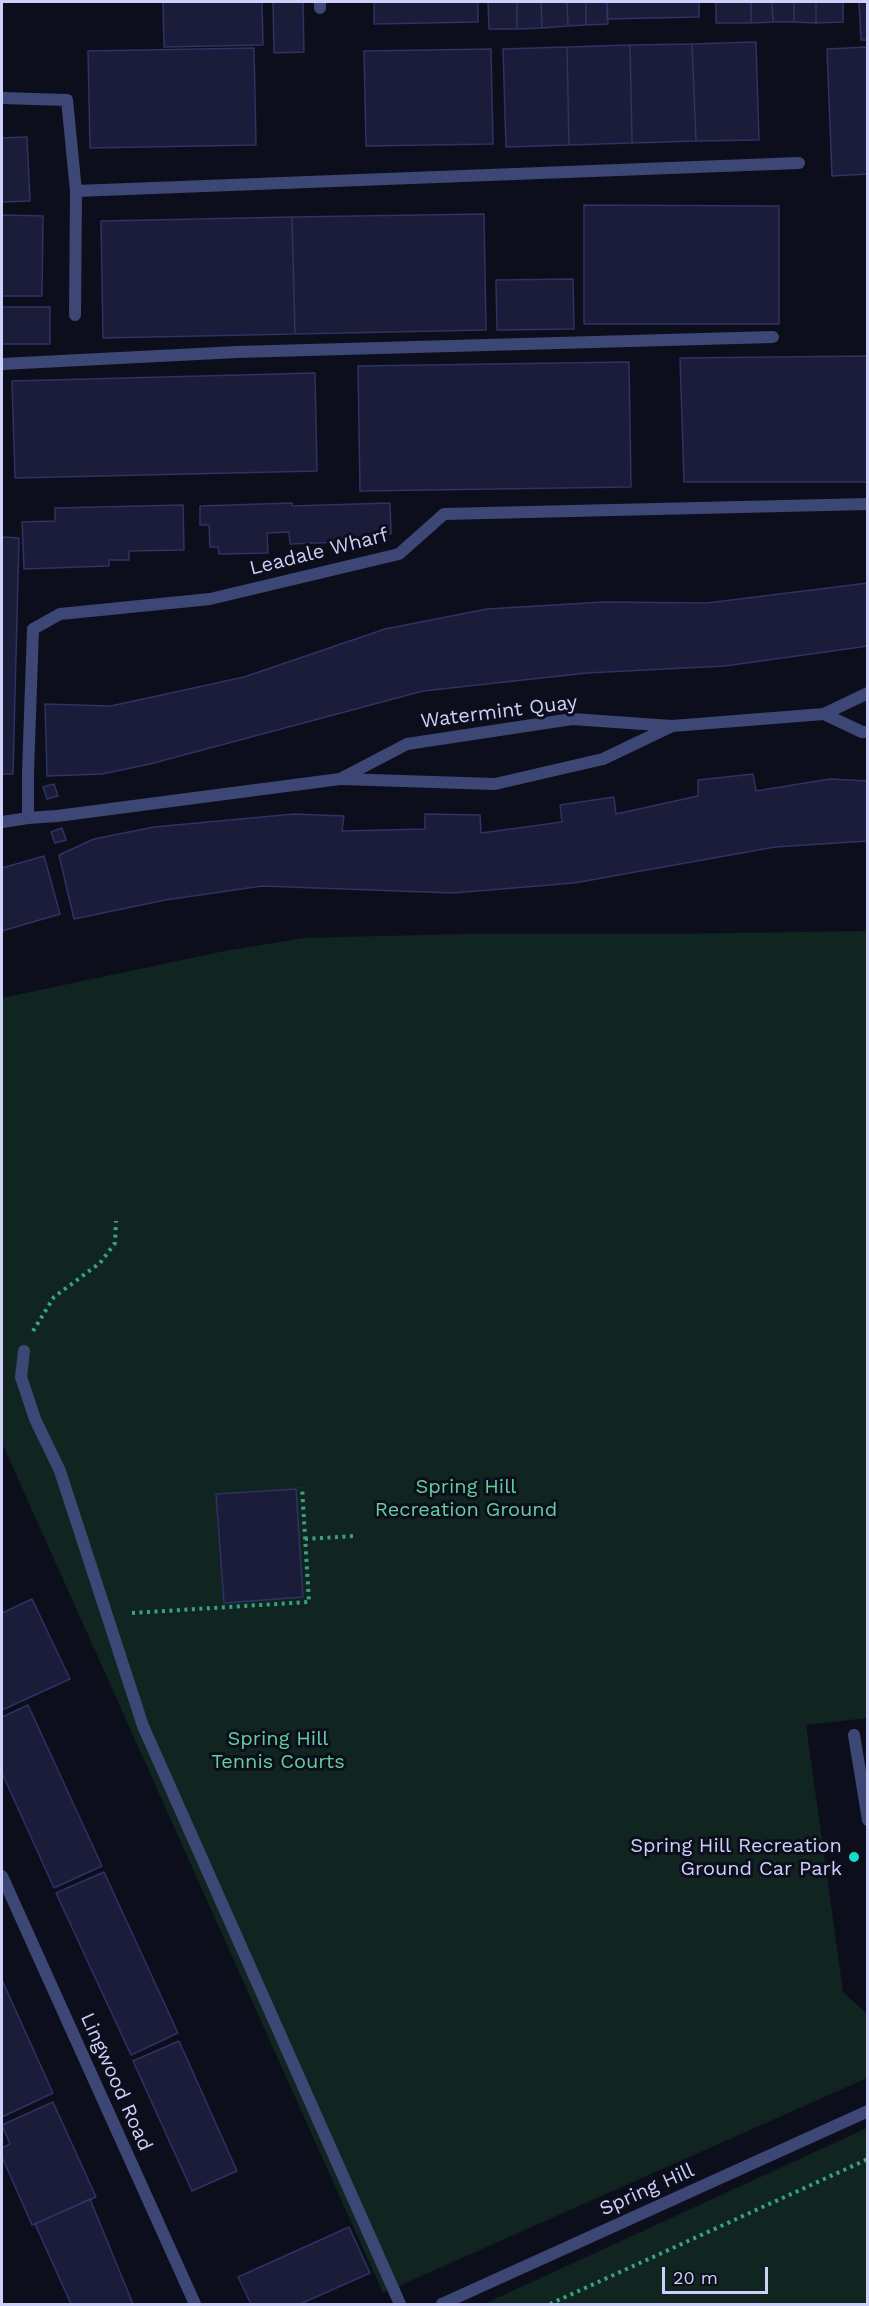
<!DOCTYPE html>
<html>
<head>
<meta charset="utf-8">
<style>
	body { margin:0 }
	#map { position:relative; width:869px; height:2306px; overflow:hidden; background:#0d0e1c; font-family:"Work Sans",sans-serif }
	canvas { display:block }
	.frame { position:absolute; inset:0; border:3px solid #cdd1fa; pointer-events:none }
	.scale { position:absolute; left:662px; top:2267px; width:106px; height:27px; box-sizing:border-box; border:3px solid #cdd1fa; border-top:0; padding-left:8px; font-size:18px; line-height:21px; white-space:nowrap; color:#cdd1fa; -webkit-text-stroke:4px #0d0e1c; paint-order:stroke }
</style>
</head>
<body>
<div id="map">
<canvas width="869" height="2306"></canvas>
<div class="frame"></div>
<div class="scale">20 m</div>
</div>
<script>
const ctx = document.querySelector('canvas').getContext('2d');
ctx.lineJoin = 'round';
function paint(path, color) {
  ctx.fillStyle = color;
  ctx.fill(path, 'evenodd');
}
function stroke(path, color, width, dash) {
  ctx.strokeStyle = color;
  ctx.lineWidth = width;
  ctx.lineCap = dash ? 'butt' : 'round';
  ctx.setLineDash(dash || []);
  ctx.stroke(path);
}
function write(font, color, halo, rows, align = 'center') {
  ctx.font = font + ' "Work Sans",sans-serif';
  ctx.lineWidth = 6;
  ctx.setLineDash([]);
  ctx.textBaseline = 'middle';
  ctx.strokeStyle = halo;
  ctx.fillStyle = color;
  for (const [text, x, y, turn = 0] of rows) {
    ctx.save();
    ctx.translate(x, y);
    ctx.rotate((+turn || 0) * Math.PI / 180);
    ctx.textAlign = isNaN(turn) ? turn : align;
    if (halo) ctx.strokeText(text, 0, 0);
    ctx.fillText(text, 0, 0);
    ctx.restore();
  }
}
const green = new Path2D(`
	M867 931V1718L806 1725 843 1992 867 2014V2078L383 2293 2 1443V998L225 951 304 938 461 934H668Z
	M867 2128V2304H484Z`);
const building = new Path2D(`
	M163 2H262L263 45 164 47Z
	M273 2H303L304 52 274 53Z
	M374 2H478V22L374 24Z
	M488 2H517V29H489Z
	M517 2H541L542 28 517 29Z
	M541 2H567L568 26 542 28Z
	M567 2H586V25L568 26Z
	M586 2H607L608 24 586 25Z
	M607 2H699V17L607 19Z
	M716 2H751V23H716Z
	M751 2H772L773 22 751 23Z
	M772 2H794V22H773Z
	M794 2H816V23L794 22Z
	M816 2H843V22L816 23Z
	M859 2H868V40H861Z
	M756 42 759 140 696 141 692 44Z
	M692 44 696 141 632 143 630 45Z
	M630 45 632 143 569 145 567 47Z
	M567 47 569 145 506 147 503 49Z
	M868 47V174L832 176 827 49Z
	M254 48 256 145 90 148 88 51Z
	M491 49 493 144 366 146 364 51Z
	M27 137 30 201 2 202V138Z
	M584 205 779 206V324H584Z
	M484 214 486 330 295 334 292 217Z
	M2 215 43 216 42 296H2Z
	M292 217 295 334 103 338 101 221Z
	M573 279 574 329 497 330 496 280Z
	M2 307H50V344H2Z
	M868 356V482H684L680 358Z
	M629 362 631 487 360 491 358 366Z
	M315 373 317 471 15 478 12 381Z
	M292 503V506L390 503 391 534 367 535V541L290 544 289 532 267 533 268 553 219 554 218 547H210L209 525H200V506Z
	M183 505 184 550 129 551V560H109V566L24 569 22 522 55 521V508Z
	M2 537 19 538 13 774H2Z
	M868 583V646L725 666 587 673 423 691 150 764 102 774 47 776 45 704 111 706 244 677 385 629 487 609 604 602 707 603Z
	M753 774 756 791 830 779 868 781V841L775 847 574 883 453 893 262 886 165 900 74 919 59 855 94 839 154 827 294 814 344 816 342 831 425 829V814L480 815 481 833 562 822 560 805 614 797 616 814 698 796V780Z
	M54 784 58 796 47 799 43 787Z
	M62 828 66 840 55 843 51 832Z
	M44 856 60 914 2 931V868Z
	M296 1489 303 1597 224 1603 216 1494Z
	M32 1599 70 1679 2 1710V1613Z
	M28 1705 102 1866 54 1888 2 1773V1717Z
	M104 1872 178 2033 131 2055 56 1893Z
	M2 1980 53 2093 2 2117Z
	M179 2041 237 2171 192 2191 133 2061Z
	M53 2102 96 2197 32 2225 2 2157V2148L10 2144 2 2125Z
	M90 2199 133 2304H71L35 2224Z
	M349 2227 370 2273 300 2304H251L238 2277Z`);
const path = new Path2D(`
	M33 1331 54 1297 100 1263 115 1243 116 1221
	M305 1539 354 1536
	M132 1613 309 1602 302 1487
	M550 2304 868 2159`);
const service = new Path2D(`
	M320 2V8
	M2 98 67 100 76 191 799 163
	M75 315 76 191
	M2 364 237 352 773 337
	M24 1351 21 1377 35 1419 60 1471 143 1726 400 2304
	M854 1735 868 1820`);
const minor = new Path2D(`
	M824 714 862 732H868
	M341 779 495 784 603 759 670 727
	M28 818V772L33 629 60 614 210 599 399 554 444 514 868 504
	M2 822 28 818 57 816 340 779 407 744 572 719 672 726 824 714 868 693
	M2 1876 195 2304
	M442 2304 868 2111`);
const markers = [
	[854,1857,6,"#18dbc5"]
];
const streetNames = [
	["Leadale Wharf",319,552,-14],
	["Watermint Quay",499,712,-7],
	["Lingwood Road",116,2082,66],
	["Spring Hill",647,2190,-24]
];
const parkNames = [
	["Spring Hill",466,1487],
	["Recreation Ground",466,1510],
	["Spring Hill",278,1739],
	["Tennis Courts",278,1762]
];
const poiNames = [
	["Spring Hill Recreation",842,1846],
	["Ground Car Park",842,1869]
];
paint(green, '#112520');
paint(building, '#1b1c3a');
stroke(building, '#303164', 1.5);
stroke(path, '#39a285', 4, [3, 4.5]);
stroke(service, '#3d4776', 12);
stroke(minor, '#3d4776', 12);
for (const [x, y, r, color] of markers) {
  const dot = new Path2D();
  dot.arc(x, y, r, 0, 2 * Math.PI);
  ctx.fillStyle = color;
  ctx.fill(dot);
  stroke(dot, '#0d0e1c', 2);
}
write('20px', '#cdd1fa', '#0d0e1c', streetNames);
write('20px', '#62d19e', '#0d0e1c', parkNames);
write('20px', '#cdd1fa', '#0d0e1c', poiNames, 'right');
</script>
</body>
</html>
